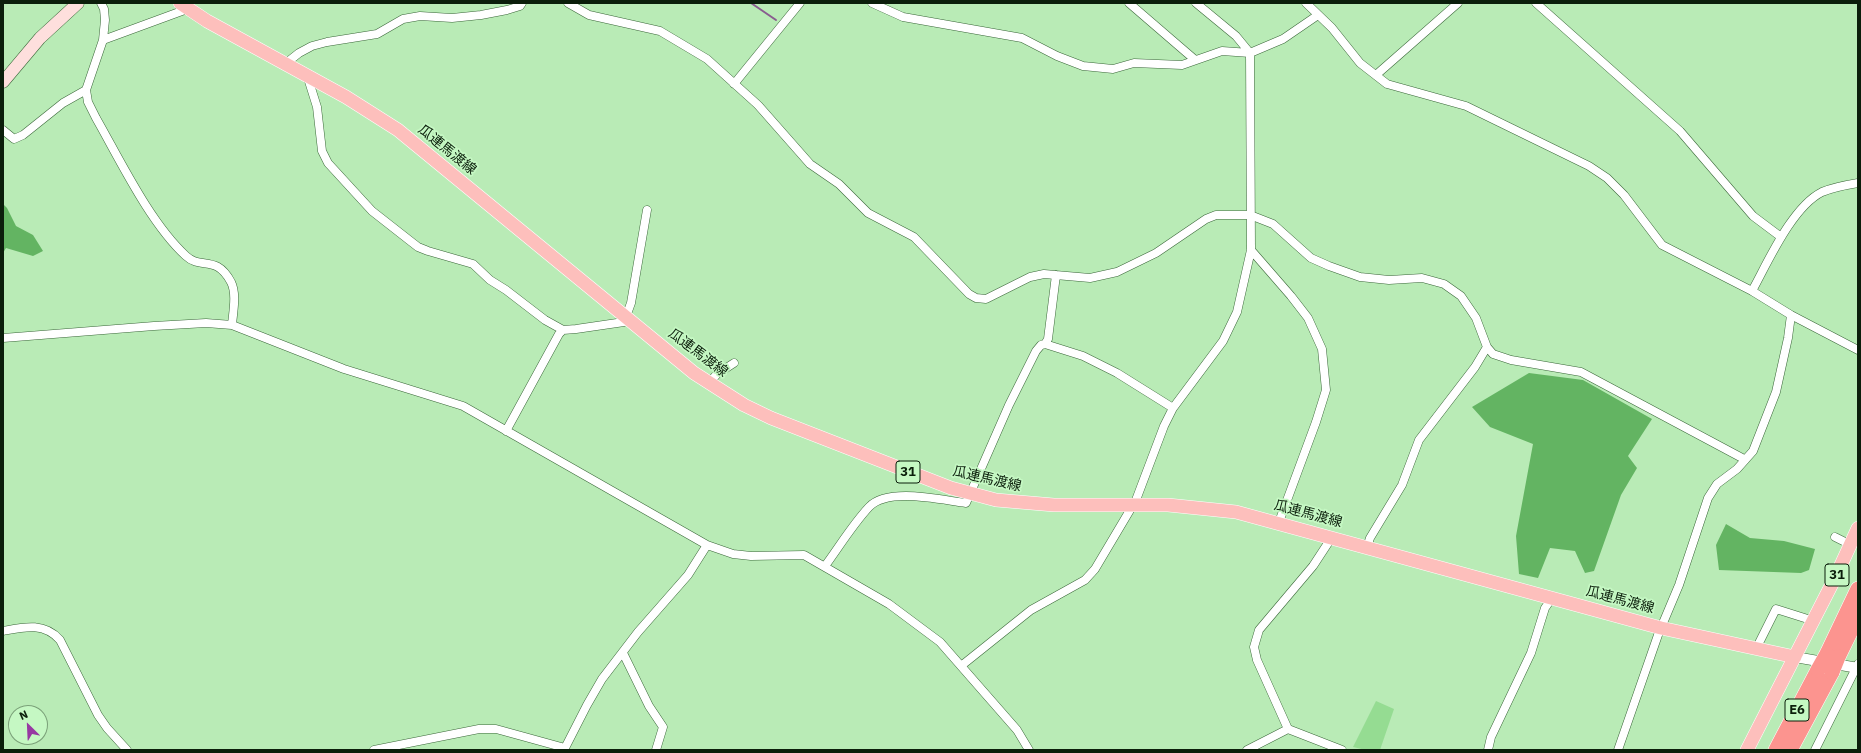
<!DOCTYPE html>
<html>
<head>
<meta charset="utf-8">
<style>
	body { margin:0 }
	#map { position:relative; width:1861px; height:753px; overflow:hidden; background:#b9ebb6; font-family:"IBM Plex Sans",sans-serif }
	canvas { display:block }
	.frame { position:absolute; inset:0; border:4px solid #0b1e0b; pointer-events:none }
	.north { position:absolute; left:8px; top:705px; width:40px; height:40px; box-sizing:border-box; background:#c5f8c3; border:1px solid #7ba179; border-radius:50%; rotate:336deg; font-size:11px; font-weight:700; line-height:16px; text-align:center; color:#0b1e0b }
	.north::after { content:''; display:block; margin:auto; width:14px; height:18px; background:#9739a2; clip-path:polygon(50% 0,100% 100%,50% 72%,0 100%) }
</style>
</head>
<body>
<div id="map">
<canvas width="1861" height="753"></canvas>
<div class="frame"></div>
<div class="north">N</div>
</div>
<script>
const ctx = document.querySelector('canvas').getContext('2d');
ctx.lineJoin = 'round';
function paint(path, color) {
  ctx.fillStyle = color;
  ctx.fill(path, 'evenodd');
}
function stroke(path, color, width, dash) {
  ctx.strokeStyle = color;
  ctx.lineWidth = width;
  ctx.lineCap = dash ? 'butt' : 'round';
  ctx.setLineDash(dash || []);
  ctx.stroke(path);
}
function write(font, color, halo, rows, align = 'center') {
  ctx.font = font + ' "IBM Plex Sans","Noto Sans JP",sans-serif';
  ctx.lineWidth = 3.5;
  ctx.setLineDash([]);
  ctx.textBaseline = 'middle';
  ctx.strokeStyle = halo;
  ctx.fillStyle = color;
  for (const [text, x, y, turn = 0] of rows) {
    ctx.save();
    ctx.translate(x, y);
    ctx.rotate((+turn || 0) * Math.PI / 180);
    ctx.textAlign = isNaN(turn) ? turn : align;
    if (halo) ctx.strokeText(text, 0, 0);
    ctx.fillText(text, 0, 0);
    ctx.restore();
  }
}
const green = new Path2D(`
	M1376 701 1394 709 1380 750H1366L1353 747Z`);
const forest = new Path2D(`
	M3 204 7 208 16 226 33 235 43 251 33 256 6 248 3 253Z
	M1529 373 1583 380 1652 419 1628 456 1637 468 1621 495 1594 571 1585 573 1575 551 1550 548 1538 578 1519 574 1516 536 1533 444 1490 427 1472 407Z
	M1726 524 1750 538 1784 541 1815 549 1809 570 1801 573 1719 570 1716 545Z`);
const stream = new Path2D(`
	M751 3 776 20`);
const minor = new Path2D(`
	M568 3 589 15 660 31 707 59 758 105 810 164 839 184 868 213 914 237 969 294 976 298 986 299 1030 277 1044 274 1090 278 1117 272 1156 253 1206 219 1216 215H1250L1273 224 1311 258 1329 266 1360 277 1389 280 1422 278 1444 284 1461 296 1476 318 1487 347 1493 354 1511 360 1581 372 1744 459
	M872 3 903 17 1022 38 1057 56 1083 66 1113 69 1134 63 1182 65 1222 51 1250 53 1283 39 1318 15
	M1129 3 1194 59
	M1306 3 1332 28 1360 63 1387 84 1466 106 1589 166 1607 178 1624 195 1662 245 1752 291 1791 315 1858 350
	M1536 3 1680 131 1753 216 1781 237
	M103 40 182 11 185 7
	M285 64 299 53 312 46 327 42 377 34 403 19 420 16 452 18 481 15 507 10 520 6 522 3
	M307 75 317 107 322 151 328 163 372 211 409 240 418 247 428 251 473 264 490 280 506 290 545 320 563 330 576 329 624 322 631 303 647 210
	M1376 75 1458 3
	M734 84 800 3
	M86 90 88 102 96 118C120 160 150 223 186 256 201 270 216 254 231 282 237 294 233 312 232 325
	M3 130 14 139 23 135 63 103 86 90 103 40 105 20 104 9 101 3
	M1251 250 1291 296 1308 318 1322 349 1326 390 1316 422 1279 522
	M1752 291C1768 262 1792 207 1822 192 1834 187 1846 185 1858 183
	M3 338 154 326 206 323 232 325 344 369 463 406 707 545 733 554 751 556 804 555 889 604 940 642 1017 730 1029 750
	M1045 344 1048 339 1056 275
	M709 383 717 374 734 363
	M506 431 559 334 563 330
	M1835 537 1843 541
	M1367 547 1370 538 1402 485 1419 440 1475 367 1487 347
	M825 566C839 547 853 524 869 507 888 487 941 500 966 503L1009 405 1036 351 1041 345 1045 344 1083 356 1117 373 1173 408
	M3 631C24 627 44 622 60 640L98 715 107 728 127 750
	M1756 649 1776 609 1814 621
	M623 653 649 706 663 727 656 750
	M961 666 1031 610 1085 580 1095 569 1136 500 1164 426 1173 408 1223 341 1237 312 1251 250 1250 53 1236 36 1196 3
	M1288 729 1257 660 1254 647 1259 630 1313 566 1332 537
	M374 750 479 729H496L565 748 587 705 602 679 638 632 688 575 707 545
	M1247 750 1288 729 1342 750
	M1488 750 1491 737 1531 653 1545 608 1552 598
	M1618 750 1658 635 1679 585 1708 498 1717 484 1737 469 1753 451 1776 392 1788 338 1791 315
	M1815 750 1858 664`);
const tertiary = new Path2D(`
	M1795 657 1858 668`);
const secondary = new Path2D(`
	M3 82 40 38 78 3`);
const primary = new Path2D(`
	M180 3 207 21 346 97 398 130 694 373 744 405 771 418 951 488 996 500 1054 505H1168L1236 512 1661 628 1795 657
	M1747 750 1835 578 1858 528`);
const motorway = new Path2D(`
	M1827 654 1858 589
	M1838 657 1858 616
	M1776 750 1818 670
	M1790 750 1832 672`);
const motorwayBridge = new Path2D(`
	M1818 670 1827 654
	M1832 672 1838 657`);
const shields = [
	[908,472,24],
	[1837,575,24],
	[1797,710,24]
];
const shieldNames = [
	["31",908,472],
	["31",1837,575],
	["E6",1797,710]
];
const streetNames = [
	["瓜連馬渡線",447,150,39],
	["瓜連馬渡線",698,353,37],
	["瓜連馬渡線",987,479,13],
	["瓜連馬渡線",1308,514,15],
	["瓜連馬渡線",1620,600,15]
];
paint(green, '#95dc92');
paint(forest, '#63b462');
stroke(stream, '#895c8f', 2);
stroke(minor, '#3a6739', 9);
stroke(tertiary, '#3a6739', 11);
stroke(secondary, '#3a6739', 13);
stroke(primary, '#fff', 14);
stroke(motorway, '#fff', 16);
stroke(minor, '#fff', 8);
stroke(tertiary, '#fff', 10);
stroke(secondary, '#fedfdd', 12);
stroke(primary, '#fdbfbc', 13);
stroke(motorway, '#fc948f', 15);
stroke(motorwayBridge, '#fff', 16, []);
stroke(motorwayBridge, '#fc948f', 15);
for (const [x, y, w] of shields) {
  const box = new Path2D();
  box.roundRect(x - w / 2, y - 11, w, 22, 3);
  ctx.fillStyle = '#c5f8c3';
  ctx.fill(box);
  stroke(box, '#0b1e0b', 1);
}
write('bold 13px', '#0b1e0b', null, shieldNames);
write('14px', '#0b1e0b', '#c5f8c3', streetNames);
</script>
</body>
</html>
